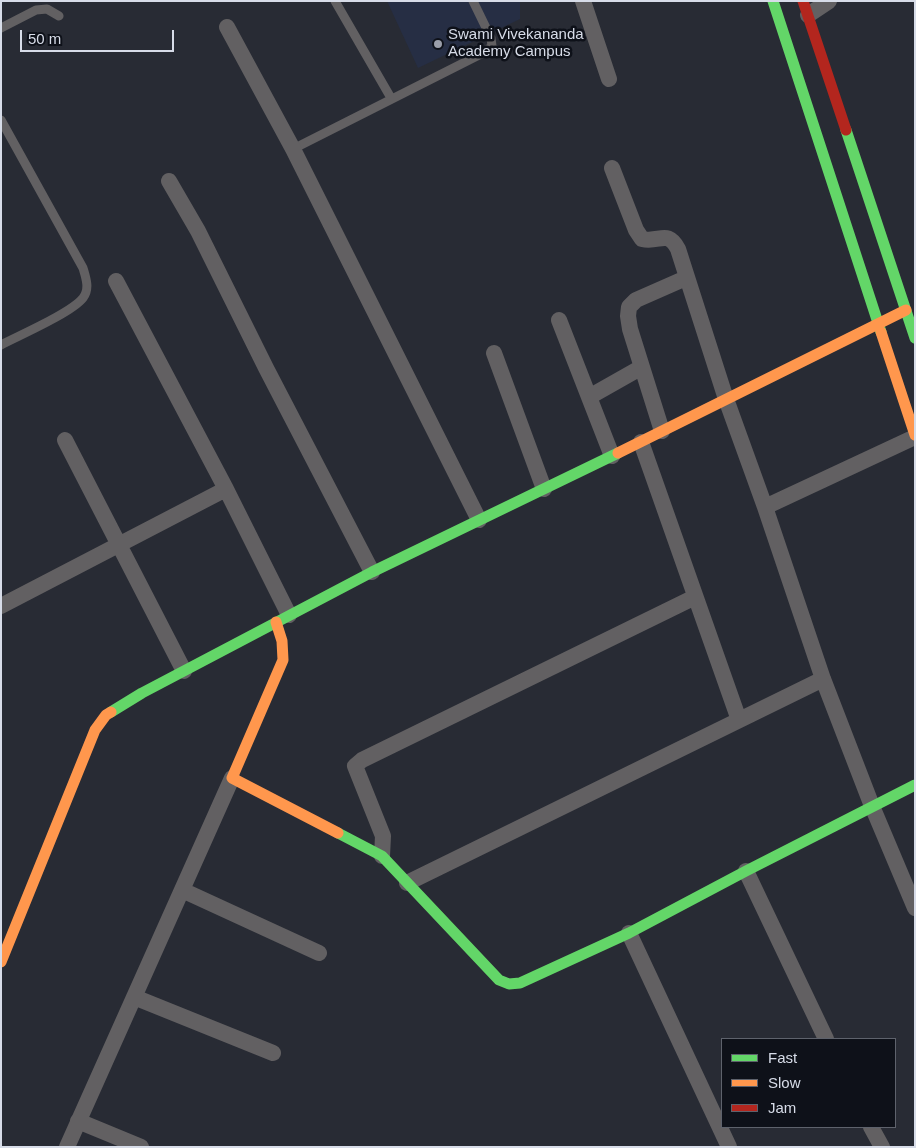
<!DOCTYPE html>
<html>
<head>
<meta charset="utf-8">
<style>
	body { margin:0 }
	#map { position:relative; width:916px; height:1148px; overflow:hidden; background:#282b34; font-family:Helvetica,sans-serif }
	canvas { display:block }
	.frame { position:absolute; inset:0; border:2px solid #d7dce8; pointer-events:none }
	.legend { position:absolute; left:721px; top:1038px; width:175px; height:90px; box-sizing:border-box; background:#0e1119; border:1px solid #5e626c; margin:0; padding:6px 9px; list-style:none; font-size:15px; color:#d7dce8 }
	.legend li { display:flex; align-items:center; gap:10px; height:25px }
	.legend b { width:25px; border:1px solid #5e626c }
	.scale { position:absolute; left:20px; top:30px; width:154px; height:22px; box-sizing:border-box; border:2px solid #d7dce8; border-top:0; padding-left:6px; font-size:15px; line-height:18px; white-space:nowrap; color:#d7dce8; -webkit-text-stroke:4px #0e1119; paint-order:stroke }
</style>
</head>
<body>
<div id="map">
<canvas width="916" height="1148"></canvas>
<div class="frame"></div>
<ul class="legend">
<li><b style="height:6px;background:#63d668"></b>Fast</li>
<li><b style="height:6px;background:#ff974d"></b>Slow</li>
<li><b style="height:6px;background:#b3261e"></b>Jam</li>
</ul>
<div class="scale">50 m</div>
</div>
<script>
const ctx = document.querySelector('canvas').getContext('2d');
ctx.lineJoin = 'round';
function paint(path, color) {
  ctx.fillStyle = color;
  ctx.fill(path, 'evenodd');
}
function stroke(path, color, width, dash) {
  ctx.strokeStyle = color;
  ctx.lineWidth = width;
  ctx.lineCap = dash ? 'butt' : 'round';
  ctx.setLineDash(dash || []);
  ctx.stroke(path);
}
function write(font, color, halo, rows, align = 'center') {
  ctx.font = font + ' Helvetica,sans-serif';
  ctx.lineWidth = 5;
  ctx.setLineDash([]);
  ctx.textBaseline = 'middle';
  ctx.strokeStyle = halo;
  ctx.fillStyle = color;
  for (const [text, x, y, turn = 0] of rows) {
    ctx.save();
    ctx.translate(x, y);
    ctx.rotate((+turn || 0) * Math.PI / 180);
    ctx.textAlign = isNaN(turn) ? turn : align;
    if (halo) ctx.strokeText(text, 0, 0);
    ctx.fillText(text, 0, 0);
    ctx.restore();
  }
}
const built = new Path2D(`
	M387 1H520V19L418 68Z`);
const lane = new Path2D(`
	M335 1 391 98
	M1 28 36 10 47 9 59 16
	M1 120 83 268C86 278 90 289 83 298 71 313 20 335 1 345
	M293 149 485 52 492 46 491 38 473 1`);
const street = new Path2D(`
	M583 1 609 79
	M808 15 829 1
	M227 27 293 149 479 520
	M612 168 636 230 642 239C660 243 667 229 678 249L726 399 765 507 823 679 872 806 915 908
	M169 181 198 231 266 368 372 572
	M116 281 226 489 289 615
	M559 320 612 456
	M494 353 544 489
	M589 397 642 367
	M662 431 630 329 628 316 629 307 636 300 686 278
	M65 440 184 671
	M641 442 739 720
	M765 507 915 437
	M1 606 226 489
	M382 856 383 836 355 766 362 760 695 597
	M746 871 826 1039
	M407 883 823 679
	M182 890 319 953
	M629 933 729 1147
	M134 997 273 1053
	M78 1121 141 1147
	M871 1127 882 1147
	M67 1147 232 778`);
const fast = new Path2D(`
	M773 1 881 332
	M846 130 915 338
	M111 712 142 693 372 572 618 453
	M338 833 382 856 499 980 509 984 520 983 629 933 746 871 915 785`);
const slow = new Path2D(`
	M881 332 915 435
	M618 453 906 310
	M276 622 282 641 283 660 232 778 338 833
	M1 962 95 730 106 715 111 712`);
const jam = new Path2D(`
	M803 1 846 130`);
const markers = [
	[438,44,5,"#9a9ea9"]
];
const poiNames = [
	["Swami Vivekananda",448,35],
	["Academy Campus",448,52]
];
paint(built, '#262e44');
stroke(lane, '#626062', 9);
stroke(street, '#626062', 16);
stroke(fast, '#63d668', 11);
stroke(slow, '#ff974d', 11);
stroke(jam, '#b3261e', 11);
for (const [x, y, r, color] of markers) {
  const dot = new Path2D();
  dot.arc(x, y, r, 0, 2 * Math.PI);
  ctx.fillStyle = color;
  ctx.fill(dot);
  stroke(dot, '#0e1119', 2);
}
write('15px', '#d7dce8', '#0e1119', poiNames, 'left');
</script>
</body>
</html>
